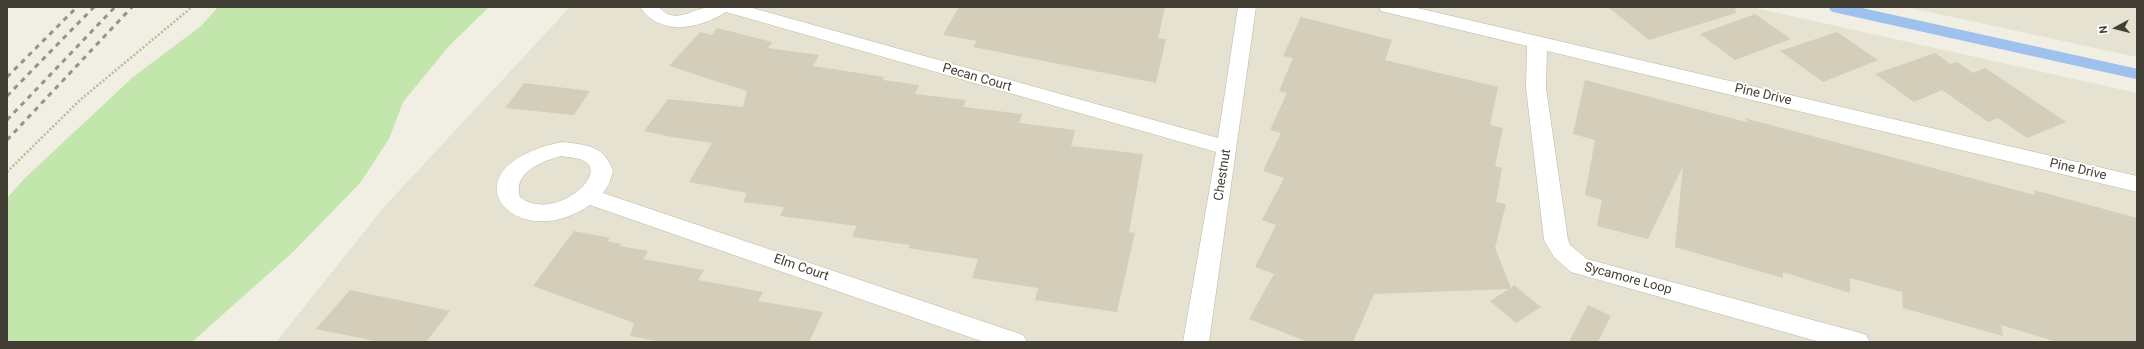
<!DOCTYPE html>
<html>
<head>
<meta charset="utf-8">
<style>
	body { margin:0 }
	#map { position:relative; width:2144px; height:349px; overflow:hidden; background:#f1efe3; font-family:Roboto,sans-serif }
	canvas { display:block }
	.frame { position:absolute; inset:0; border:8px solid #433f34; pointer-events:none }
	.north { position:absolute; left:2096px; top:8px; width:40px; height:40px; -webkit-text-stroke:3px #fff; paint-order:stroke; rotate:263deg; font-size:11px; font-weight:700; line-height:16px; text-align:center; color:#433f34 }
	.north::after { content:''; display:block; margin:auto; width:14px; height:18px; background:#433f34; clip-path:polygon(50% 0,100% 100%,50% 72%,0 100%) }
</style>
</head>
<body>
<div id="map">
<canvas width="2144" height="349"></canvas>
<div class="frame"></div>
<div class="north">N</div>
</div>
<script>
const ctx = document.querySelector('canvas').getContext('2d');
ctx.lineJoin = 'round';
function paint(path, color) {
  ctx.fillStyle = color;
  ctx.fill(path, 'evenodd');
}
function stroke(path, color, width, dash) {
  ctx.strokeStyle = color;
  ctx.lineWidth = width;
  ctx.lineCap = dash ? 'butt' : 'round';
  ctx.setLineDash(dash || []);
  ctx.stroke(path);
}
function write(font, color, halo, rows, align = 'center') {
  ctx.font = font + ' Roboto,sans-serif';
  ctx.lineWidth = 4;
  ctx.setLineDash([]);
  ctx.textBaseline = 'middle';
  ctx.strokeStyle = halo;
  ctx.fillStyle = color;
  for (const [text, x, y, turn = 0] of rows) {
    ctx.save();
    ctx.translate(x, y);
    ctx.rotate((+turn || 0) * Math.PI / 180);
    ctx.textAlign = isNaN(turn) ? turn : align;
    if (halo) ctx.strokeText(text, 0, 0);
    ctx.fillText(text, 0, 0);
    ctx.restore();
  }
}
const residential = new Path2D(`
	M570 7H1751L2137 93V342H276L384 207Z
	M1906 7H2137V57Z`);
const green = new Path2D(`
	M218 7H489L450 45 403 102 389 139 360 183 293 252 192 342H7V198L25 178 133 77 201 26Z`);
const stream = new Path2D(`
	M1834 7 2137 74`);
const building = new Path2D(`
	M959 7H1165L1158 38 1166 39 1156 83 973 47 977 41 943 35Z
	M1608 7H1735L1736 13 1649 40Z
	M1755 14 1791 39 1735 60 1700 34Z
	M1301 17 1392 40 1385 60 1498 87 1490 125 1503 128 1495 166 1502 168 1496 202 1506 204 1495 248 1511 288 1514 285 1541 307 1516 323 1490 301 1509 289 1374 294 1353 342H1308L1249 319 1274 274 1255 267 1276 225 1262 220 1284 178 1263 171 1281 133 1270 130 1287 93 1279 91 1293 58 1283 56Z
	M717 28 772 42 768 48 819 55 813 66 884 77 883 80 919 85 915 94 966 100 963 107 1022 114 1019 123 1075 130 1071 146 1143 154 1129 232 1135 233 1117 312 1035 300 1038 288 972 278 978 259 908 248 910 245 852 237 857 226 780 216 784 207 743 202 747 193 689 182 712 143 672 137 644 131 668 99 743 107 747 91 669 66 700 32 712 35Z
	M1837 32 1878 60 1823 82 1780 51Z
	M1935 53 1950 64 1957 62 1973 73 1985 68 2066 122 2027 138 1998 118 1988 122 1942 90 1914 102 1875 74Z
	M1585 80 1750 123 1744 118 2035 195 2034 190 2137 218V342H2057L2001 325 2003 336 1903 308 1902 292 1850 278V293L1783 272V278L1675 247 1683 166 1648 239 1597 226 1602 200 1585 195 1595 140 1573 134Z
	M524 83 590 91 574 115 505 108Z
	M574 231 610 238 607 241 621 244 620 246 648 251 643 259 704 270 698 280 763 292 758 301 823 312 809 342H661L630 336 634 323 533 286Z
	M350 290 432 307 450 311 426 342H380L316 329Z
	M1588 305 1611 316 1598 342H1569Z`);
const path = new Path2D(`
	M7 172 80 100 192 7`);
const minor = new Path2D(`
	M640 7H659C674 25 691 10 708 7 721 4 736 7 749 7L1218 138 1238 7H1256L1209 342H1183L1216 152 726 12C699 29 660 37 640 7Z
	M1379 7H1413L2137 176V192L1547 51 1546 88 1568 240 1570 245 1587 259 1857 332 1866 335 1870 342H1820L1571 272 1554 257 1544 240 1526 88 1527 46 1381 11Z
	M562 142C587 145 604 145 613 171L609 184 603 193 1023 335 1027 342H984L590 205C513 258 440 167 562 142ZM562 156C570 158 582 157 588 164 603 181 550 221 520 197 512 172 544 160 562 156Z`);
const rail = new Path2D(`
	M7 77 77 7
	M7 96 94 7
	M7 120 115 7
	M7 140 132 7`);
const streetNames = [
	["Pecan Court",977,78,16],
	["Pine Drive",1763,95,13],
	["Pine Drive",2078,170,13],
	["Chestnut",1223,175,-81],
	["Elm Court",801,268,19],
	["Sycamore Loop",1628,279,15]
];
paint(residential, '#e5e2d1');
paint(green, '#c2e6ac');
stroke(stream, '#9fc1ee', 10);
paint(building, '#d3cdb9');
stroke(minor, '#bcb8a6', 1);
stroke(path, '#beb798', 2.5, [2, 2]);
paint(minor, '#fff');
stroke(rail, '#939393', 3, [5, 5]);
write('13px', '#433f34', '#fff', streetNames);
</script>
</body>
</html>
